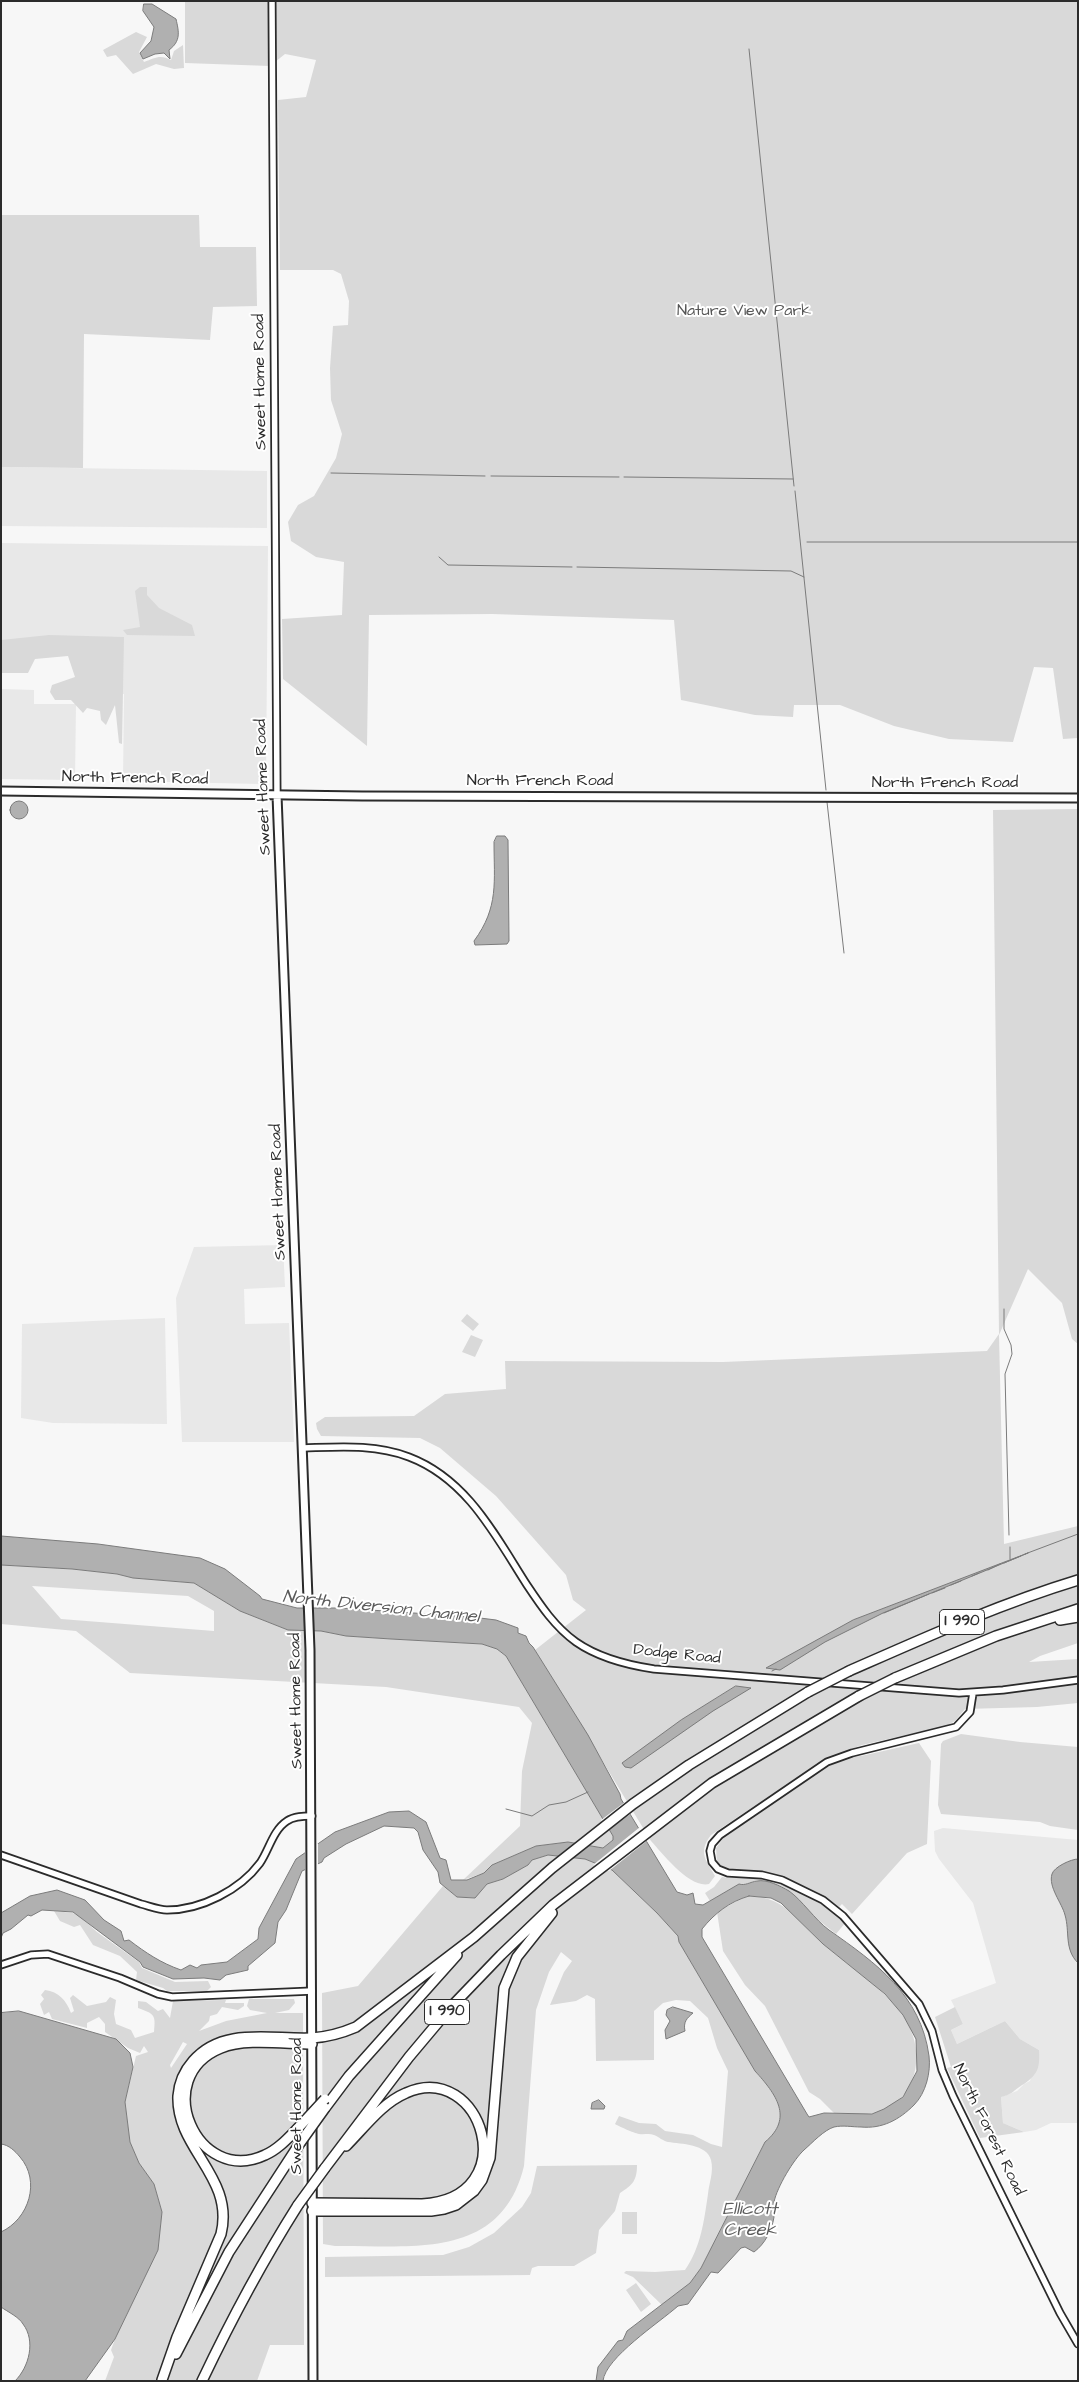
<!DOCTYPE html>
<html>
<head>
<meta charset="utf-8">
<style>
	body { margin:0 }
	#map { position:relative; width:1079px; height:2382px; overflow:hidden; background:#f7f7f7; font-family:"Architects Daughter",sans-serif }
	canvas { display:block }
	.frame { position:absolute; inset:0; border:2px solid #2b2b2b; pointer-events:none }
</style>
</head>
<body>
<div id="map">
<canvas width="1079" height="2382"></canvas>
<div class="frame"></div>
</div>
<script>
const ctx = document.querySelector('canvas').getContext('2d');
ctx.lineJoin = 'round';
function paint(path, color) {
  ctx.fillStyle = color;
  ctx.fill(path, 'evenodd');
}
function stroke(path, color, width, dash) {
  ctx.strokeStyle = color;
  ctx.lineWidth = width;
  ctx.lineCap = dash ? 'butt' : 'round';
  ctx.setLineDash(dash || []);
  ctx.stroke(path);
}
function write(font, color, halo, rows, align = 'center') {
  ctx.font = font + ' "Architects Daughter",sans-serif';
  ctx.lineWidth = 4;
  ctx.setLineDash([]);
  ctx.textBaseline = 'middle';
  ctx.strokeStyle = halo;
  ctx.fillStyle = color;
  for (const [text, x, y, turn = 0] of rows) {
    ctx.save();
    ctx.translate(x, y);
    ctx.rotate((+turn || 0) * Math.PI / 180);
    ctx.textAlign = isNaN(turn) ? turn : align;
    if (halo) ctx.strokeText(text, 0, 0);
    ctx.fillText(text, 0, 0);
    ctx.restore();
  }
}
const built = new Path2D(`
	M1 467 267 471V528L1 526Z
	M1 543 268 546 266 779 260 784 123 781 124 694 79 693V641L1 640Z
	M1 689 34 690V704H76L75 780 1 779Z
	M283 1245 285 1287 244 1289 245 1324 289 1323 294 1442H182L176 1298 194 1247Z
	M165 1318 167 1424 53 1423 21 1418 22 1324Z
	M943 1828 1078 1840V2123H1051L1036 2130 1024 2132 1003 2123 1001 2097 1017 2091 1024 2084 1030 2081 1039 2050 1020 2039 1005 2021 957 2044 951 2030 963 2024 951 2000 996 1983 973 1903 939 1859 935 1851 934 1831Z`);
const green = new Path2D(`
	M185 1H1078V738L1063 739 1053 668 1034 667 1013 742 949 739 894 726 840 705H794L793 717 755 715 681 700 674 620 492 614 369 615 367 746 283 679 282 619 342 615 344 562 316 557 291 541 288 522 298 505 314 496 336 458 342 434 331 400 330 368 333 326 348 325 349 301 341 274 333 270H280L278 100 306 97 316 60 285 54 270 66 185 63Z
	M136 32 147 37 139 52 144 62C155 58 160 54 171 60L174 51 183 45 184 68 174 69 156 64 133 74 116 55 107 57 103 50Z
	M1 215H199L200 247H256L257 306 213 307 210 340 84 334 83 468 1 467Z
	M140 587H147V595L159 608 192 625 195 636 127 635 123 630 140 627 135 591Z
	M49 635 124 637 122 744 119 743 115 705 106 725 101 720 100 711 87 708 83 713 71 700H55L50 692 52 685 75 677 68 656 35 659 28 673H1V640Z
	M1078 809V1344L1072 1339 1062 1303 1028 1269 999 1335 1004 1544 1078 1526V1643L1040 1656 1029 1662 1078 1659V1703L1037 1707 965 1709 955 1721 946 1726 862 1745 825 1759 711 1835C697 1853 707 1861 715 1876L709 1884C690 1889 662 1853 651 1841L535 1650 586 1610 573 1600 566 1575 496 1496 440 1448 420 1438 321 1436 317 1429 316 1423 325 1417 414 1416 445 1394 506 1389 505 1361 723 1362 987 1351 999 1334 993 810Z
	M467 1314 479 1324 473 1331 461 1321Z
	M471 1335 483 1340 475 1357 462 1352Z
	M1 1565 72 1569 117 1574 133 1578 194 1583 240 1611 288 1630 321 1631 346 1636 391 1639 482 1644 497 1649 506 1656 613 1836V1841L603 1848 568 1842 536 1846 492 1865 484 1873 463 1880 520 1826 522 1771 532 1723 519 1707 386 1687 130 1673 76 1631 1 1624ZM32 1586 188 1596 214 1611V1631L61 1619Z
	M961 1734 1020 1742 1078 1747V1830L1050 1826 1040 1822 941 1814 938 1805 941 1744 943 1741Z
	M919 1743 931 1761 927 1844 907 1853 852 1914 842 1904 839 1907C821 1893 795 1880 773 1875 755 1870 731 1876 717 1862L716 1848 725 1836C755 1813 825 1758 861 1756Z
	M548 1855 585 1859 612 1870 657 1913 678 1936 679 1942 755 2071C776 2094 794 2118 765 2142L701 2268 690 2283 662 2305 633 2277 624 2273 626 2271 655 2272 685 2270C701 2247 704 2221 708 2194 709 2183 714 2172 711 2160 707 2144 681 2144 668 2142 663 2141 659 2137 654 2135 649 2133 644 2135 639 2134 634 2133 618 2126 615 2124L619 2116 639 2123 656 2124 665 2131 693 2135 711 2144 722 2147 728 2071 717 2048 708 2018 690 2001 676 2000 663 2003 654 2011V2060L596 2061 595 1999 587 1995 576 2001 550 2005 564 1972 572 1961 561 1952 549 1972 536 2010 524 2166C501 2261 411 2245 335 2246L323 2244 322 1993 358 1986 443 1886 457 1897 474 1898 487 1884 503 1879 528 1865 532 1860Z
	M722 1877C734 1879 748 1877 760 1878 792 1881 822 1901 846 1922L836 1934 808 1912 790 1892 758 1880 742 1885 739 1884 710 1901 705 1893 714 1887Z
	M749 1896C788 1897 798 1923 826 1946 852 1969 881 1986 902 2014 926 2047 921 2097 879 2112 865 2116 848 2114 834 2113L820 2099 809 2092 765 2006 745 1985 723 1951 717 1912 739 1900Z
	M54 1911 73 1913 81 1917 97 1932 139 1962 142 1968 175 1982 208 1981 211 1987 207 1991H167L163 1988 136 1980 137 1972 120 1956 93 1945 80 1925 74 1927 60 1921Z
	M45 1990C59 1992 66 2000 71 2013L74 2011 70 1998 73 1995 87 2006 106 2002 110 1997 116 2000 114 2014 116 2024 131 2030 135 2038 154 2032C156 2014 154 2014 138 2008V2001L146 2002 158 2011 163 2009 170 2018 173 2001 226 2000 225 2003H244V2006L238 2010 222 2007 217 2014 210 2016 209 2021 199 2031 226 2021 267 2013 250 2010 247 2006 249 1999H294L295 2003 289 2010 275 2013H303L304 2345H270L257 2381H105L114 2357 111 2350 115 2339 158 2249 162 2212 154 2184 139 2163 130 2142 125 2102 136 2056 148 2052 144 2046 140 2053 128 2048 105 2032V2024L99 2017 87 2023V2028L52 2019 49 2012 44 2015 40 2004 44 1999 41 1995ZM183 2042 187 2044 171 2068 170 2065Z
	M955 2007 963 2024 951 2030 957 2044 1005 2021 1020 2039 1039 2050C1040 2068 1038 2074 1024 2084 1013 2090 1014 2094 1001 2097L1003 2123 1024 2132 980 2138 947 2068 951 2067 935 2017Z
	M637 2165C637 2180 633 2185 620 2193L615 2211 599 2230 596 2253 574 2266H538L532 2268 530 2275 325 2277V2257L443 2255 469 2247 494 2233 522 2207 531 2193 537 2166Z
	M637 2212V2234H622V2212Z
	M636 2283 651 2304 641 2312 626 2290Z`);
const water = new Path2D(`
	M144 4H152L176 19C179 32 181 41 169 50L170 59 164 53 155 54 143 59 140 53 151 41 154 27 143 11Z
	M10 810a9 9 0 1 1 18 0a9 9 0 1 1-18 0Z
	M497 836H505L508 840 509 941 507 944 475 945 474 941C499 907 494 882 494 842Z
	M1 1536 98 1544 200 1558 225 1569 260 1596 262 1599 297 1608H341L472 1617 496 1620 518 1628V1633L526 1636 529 1643 533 1647 588 1735 620 1794 621 1799 677 1892 687 1895 693 1893 695 1904 703 1905 739 1884C745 1886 750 1882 757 1881 767 1879 780 1886 789 1891 802 1900 815 1920 829 1930 876 1963 921 1995 929 2056 931 2072 926 2093 914 2105 899 2120 882 2129 861 2127 852 2127 843 2125 834 2127 824 2130 812 2143 804 2150 794 2159 777 2187 774 2202 773 2206 774 2212 774 2217 772 2230 765 2244 754 2252L745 2247 741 2248 718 2273 711 2272 688 2304 678 2306C660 2322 605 2358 603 2381H596L598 2367 618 2341 623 2340 627 2331 690 2283 701 2268 765 2142C794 2118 776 2094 755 2071L679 1942 678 1936 657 1913 612 1870 585 1859 548 1855 532 1860 528 1865 503 1879 487 1884 475 1898 457 1897 440 1883 438 1872 423 1850 418 1832 414 1828 384 1826 346 1844 324 1858 322 1862 302 1871 286 1910 278 1922 275 1943 248 1966V1970L226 1975 220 1980 204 1978 173 1979 143 1967 140 1962 73 1912 42 1910 31 1916 28 1915 11 1929 3 1933 1 1938V1913L30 1896 57 1890 85 1900 104 1920 121 1931 124 1941 129 1940C146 1953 161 1963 181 1970L190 1965 197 1968 201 1965 227 1962 258 1939 259 1928 296 1859 335 1832 389 1812 409 1811 426 1822 440 1858 446 1860 451 1880H467L484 1873 492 1865 536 1846 568 1842 603 1848 613 1840V1836L506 1656 497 1649 482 1644 391 1639 346 1636 321 1631 288 1630 240 1611 194 1583 133 1578 117 1574 72 1569 1 1565ZM749 1896 771 1898 781 1903 823 1944 885 1994 903 2015 916 2039 917 2071 903 2097 884 2109 872 2114 824 2113 809 2117 807 2114 702 1937V1929C715 1913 729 1902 749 1896Z
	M1028 1553 883 1613 825 1642 780 1670 766 1668 853 1620Z
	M736 1686 751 1688 713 1711 631 1768 625 1767 622 1763 681 1720Z
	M1078 1859V1963C1064 1949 1070 1932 1065 1915 1062 1903 1048 1887 1052 1874 1054 1867 1071 1859 1078 1859Z
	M673 2007 693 2013C687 2018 683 2022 685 2031L666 2039 665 2030 670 2021 666 2015 667 2010Z
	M19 2011 116 2039 130 2053 133 2067 125 2102 130 2142 139 2163 154 2184 162 2212 158 2250 115 2339 85 2381H15C29 2367 36 2341 23 2324 19 2317 8 2312 1 2307V2232C29 2219 41 2181 20 2157 15 2151 9 2145 1 2144V2013Z
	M599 2100 605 2106 604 2109H591L592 2103Z`);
const pier = new Path2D(`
	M625 1802 632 1813 607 1831 601 1820Z
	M640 1827 648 1840 609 1871 593 1865Z
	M318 1843V1866L305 1872V1850Z`);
const stream = new Path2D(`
	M749 49 794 486
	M331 473 485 476
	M491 476 619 477
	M624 477 793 479
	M795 491 826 790
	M807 542H1078
	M439 557 448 565 572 567
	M577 567 791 571 804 577
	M827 802 844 953
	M1004 1309V1329L1011 1345 1012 1354 1005 1374 1009 1535
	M1010 1547V1559
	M1025 1554 1078 1534
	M1004 1563 1021 1556
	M988 1570 1000 1564
	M972 1576 979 1573
	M951 1585 961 1581
	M932 1593 945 1588
	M884 1613 929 1594
	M772 1671 776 1669
	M506 1809 532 1816 549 1805 566 1802 588 1792`);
const minor = new Path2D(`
	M272 1 277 795
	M304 1448C339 1447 375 1444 409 1457 467 1479 495 1535 527 1585 541 1606 555 1627 576 1642 599 1658 627 1665 654 1669L959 1693 1003 1690 1078 1680
	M973 1693 970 1712 956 1727 852 1753 827 1762 720 1835 712 1844 710 1851 712 1862 718 1869 728 1873 762 1875 782 1880 823 1900 843 1916 919 2004 932 2031 942 2070 953 2096 1060 2313 1078 2344
	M1 1855 141 1904C149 1906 159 1910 167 1910 201 1910 240 1890 260 1863 269 1850 273 1830 287 1821 294 1816 304 1816 312 1816
	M1 1965 31 1955 48 1954 120 1978 158 1994 172 1997 312 1991`);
const major = new Path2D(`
	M1 791 362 796 1078 798
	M277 795 310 1650 312 2114
	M312 2125 313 2381`);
const highway = new Path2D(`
	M1060 1620 1078 1617
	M849 1671C924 1638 999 1604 1078 1580
	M895 1678 996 1636 1078 1609
	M325 2108 349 2076 457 1955
	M300 2126C290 2136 279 2149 265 2155 197 2187 149 2077 221 2048 244 2038 286 2044 312 2044
	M325 2168 409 2057 451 2007 501 1955 553 1905 712 1783 859 1696
	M312 2203 422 2204C526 2198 482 2059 406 2093 382 2103 364 2128 346 2146
	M312 2211H431L444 2209 456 2205 474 2191 482 2180 490 2158 504 1988 517 1957 552 1913
	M176 2354 229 2252 300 2143
	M162 2380 177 2337 221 2234C235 2177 176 2149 178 2096 179 2083 185 2070 193 2061 223 2026 272 2040 312 2038 328 2037 342 2033 356 2027L474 1937 552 1868 633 1804 689 1765 808 1692
	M202 2381C231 2320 262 2262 298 2205`);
const highwayBridge = new Path2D(`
	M808 1692 849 1671
	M859 1696 895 1678
	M300 2126 325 2099
	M300 2143 325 2108
	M298 2205 325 2168`);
const shields = [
	[962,1622,45],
	[447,2012,45]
];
const shieldNames = [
	["I 990",962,1622],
	["I 990",447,2012]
];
const parkNames = [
	["Nature View Park",744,312]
];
const streetNames = [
	["Sweet Home Road",261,382,-91],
	["North French Road",135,779,1],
	["North French Road",540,782],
	["North French Road",945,784],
	["Sweet Home Road",264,787,-92],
	["Sweet Home Road",279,1192,-92],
	["Dodge Road",677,1655,6],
	["Sweet Home Road",297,1701,-91],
	["Sweet Home Road",298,2106,-90],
	["North Forest Road",988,2130,64]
];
const waterNames = [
	["North Diversion Channel",381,1608,6],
	["Ellicott",750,2210],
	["Creek",750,2231]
];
paint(built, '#e8e8e8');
paint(green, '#d9d9d9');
paint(water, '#b0b0b0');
stroke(water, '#7b7b7b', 1);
paint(pier, '#f7f7f7');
stroke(stream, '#7b7b7b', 1);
stroke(minor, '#2b2b2b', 9);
stroke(major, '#2b2b2b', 11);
stroke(highway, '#2b2b2b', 12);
stroke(minor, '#fff', 5.5);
stroke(major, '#fff', 7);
stroke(highway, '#fff', 9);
stroke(highwayBridge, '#2b2b2b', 12, []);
stroke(highwayBridge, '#fff', 9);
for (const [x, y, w] of shields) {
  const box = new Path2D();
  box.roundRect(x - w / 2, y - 12.5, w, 25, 4);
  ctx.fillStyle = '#fff';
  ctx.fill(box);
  stroke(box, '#2b2b2b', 1);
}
write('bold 15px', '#2b2b2b', null, shieldNames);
write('16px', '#565656', '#fff', parkNames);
write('16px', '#2b2b2b', '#fff', streetNames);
write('italic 18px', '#5a5a5a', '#fff', waterNames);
</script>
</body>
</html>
